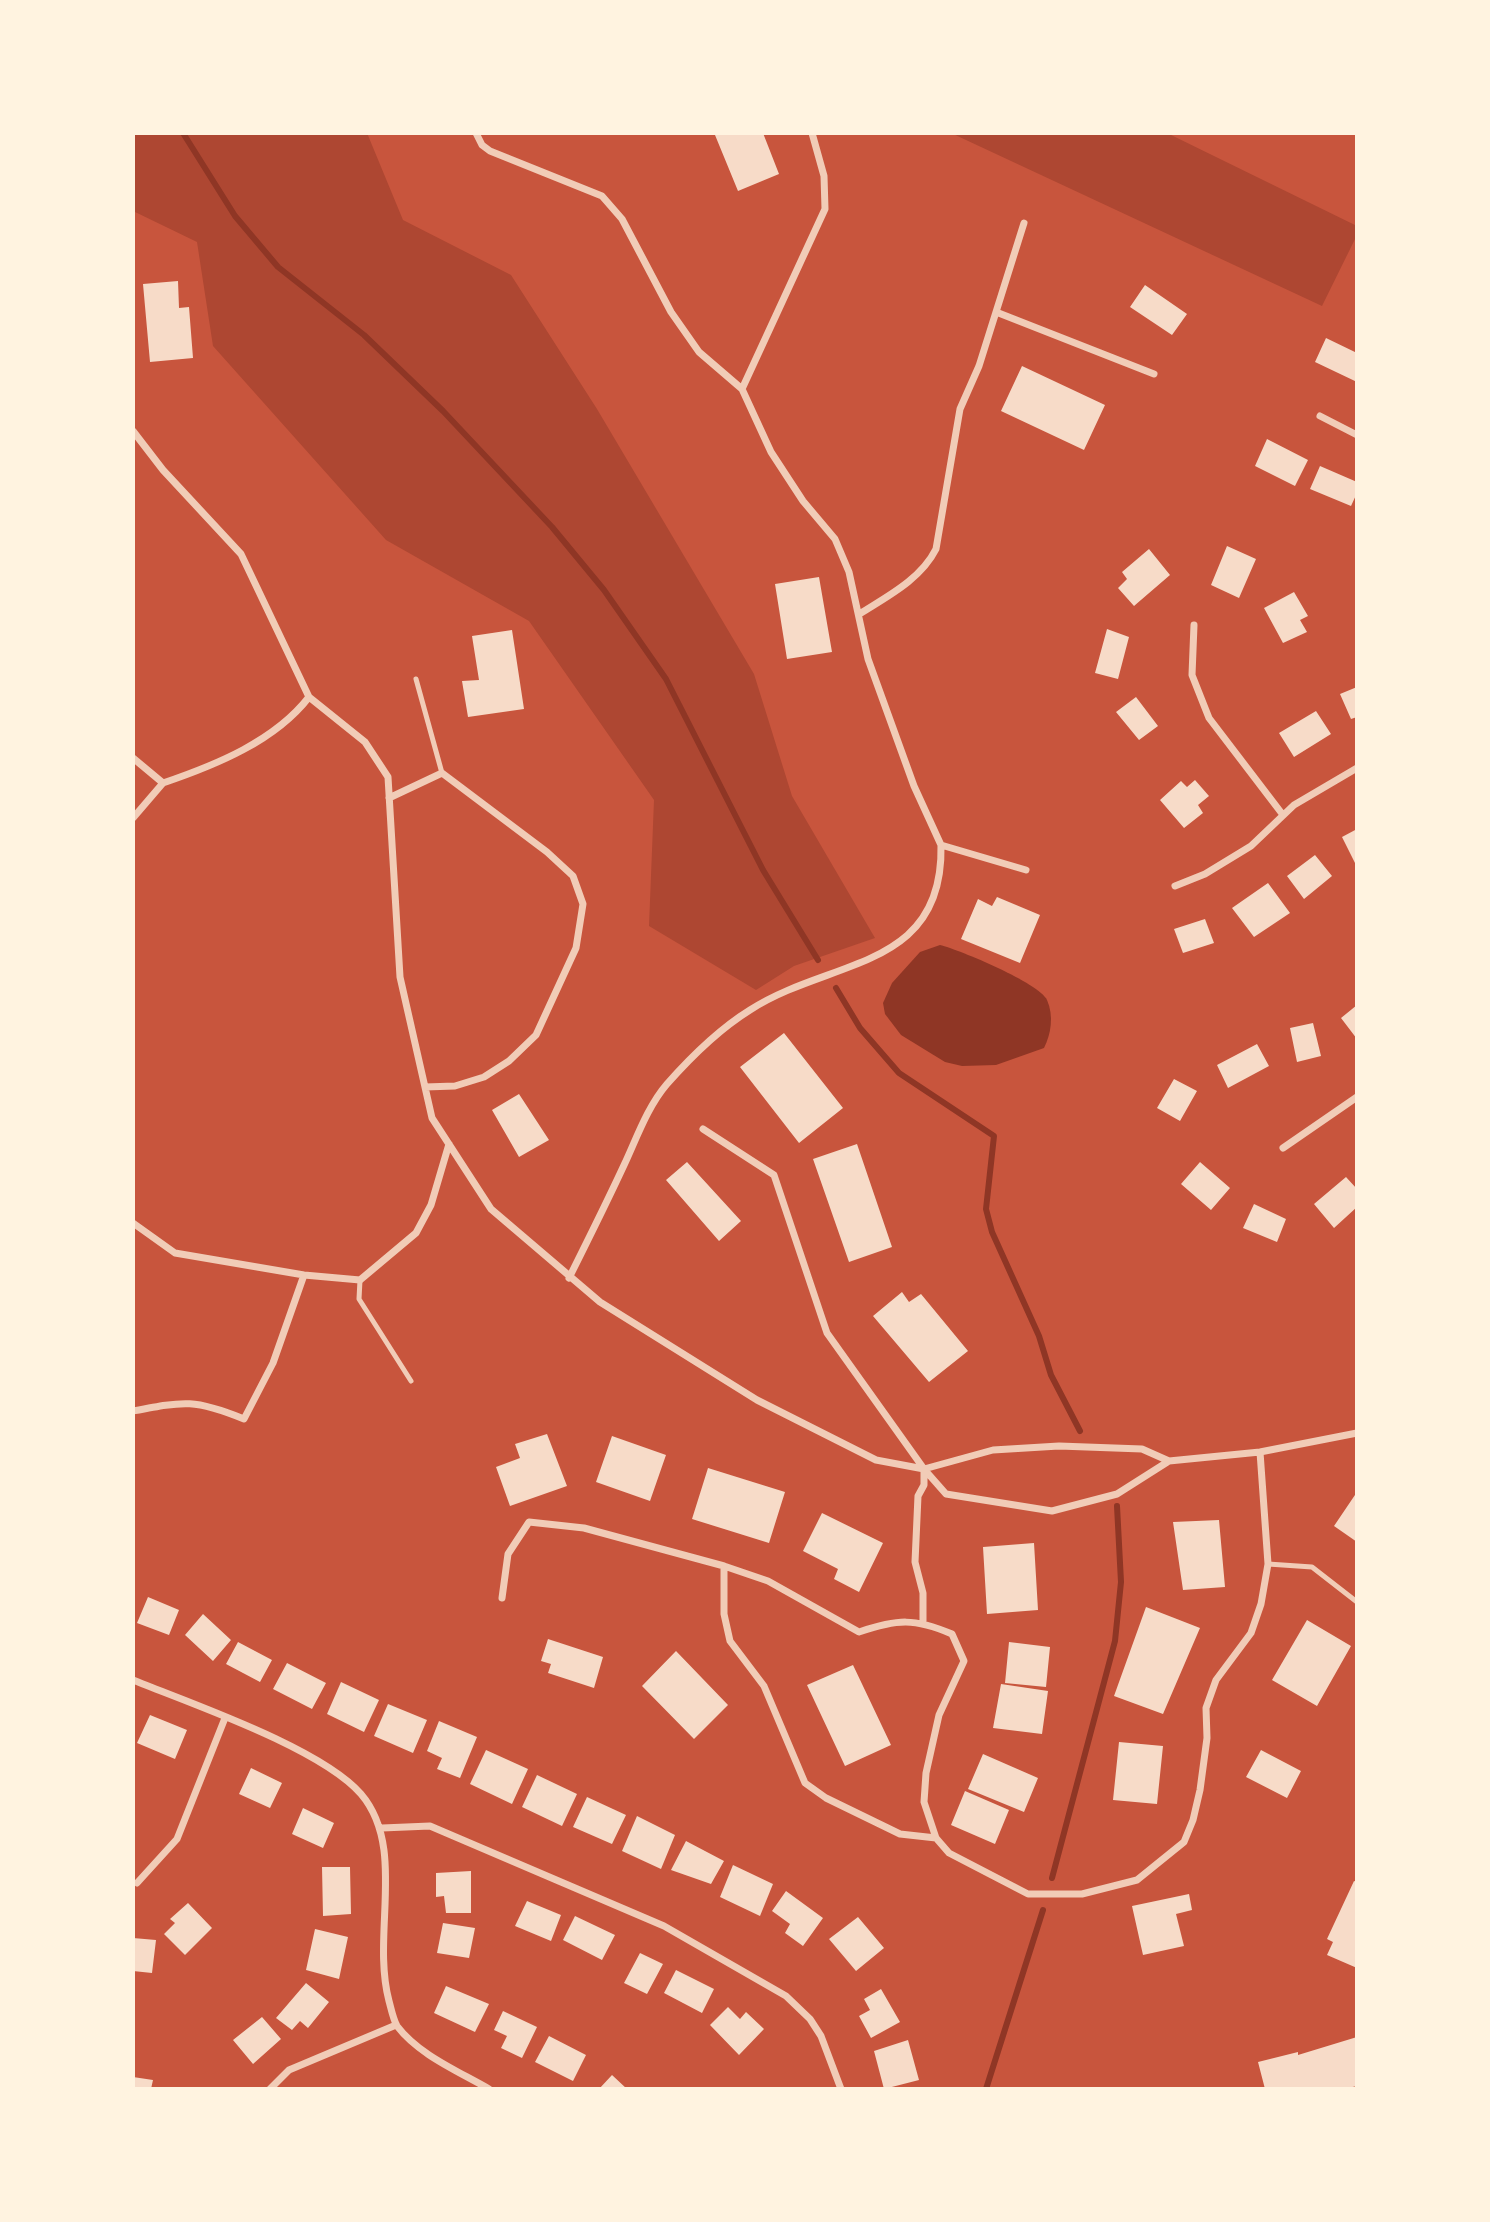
<!DOCTYPE html>
<html>
<head>
<meta charset="utf-8">
<style>
	body { margin:0 }
	#map { position:relative; width:1490px; height:2222px; overflow:hidden; background:#c8553d; font-family:"Asap Condensed",sans-serif }
	canvas { display:block }
	.frame { position:absolute; inset:0; border:135px solid #fff3e0; pointer-events:none }
</style>
</head>
<body>
<div id="map">
<canvas width="1490" height="2222"></canvas>
<div class="frame"></div>
</div>
<script>
const ctx = document.querySelector('canvas').getContext('2d');
ctx.lineJoin = 'round';
function paint(path, color) {
  ctx.fillStyle = color;
  ctx.fill(path, 'evenodd');
}
function stroke(path, color, width, dash) {
  ctx.strokeStyle = color;
  ctx.lineWidth = width;
  ctx.lineCap = dash ? 'butt' : 'round';
  ctx.setLineDash(dash || []);
  ctx.stroke(path);
}
const green = new Path2D(`
	M133 133H367L403 220 511 275 597 409 754 674 792 796 875 938 794 966 756 990 649 926 654 800 529 621 386 540 213 346 197 242 133 211Z
	M951 133H1167L1357 226V235L1322 306Z`);
const water = new Path2D(`
	M940 945C960 950 1039 983 1047 1000 1054 1016 1051 1034 1044 1048L996 1065 962 1066 945 1062 901 1035 885 1014 883 1003 892 983 920 952Z`);
const stream = new Path2D(`
	M183 133 235 216 278 267 364 335 443 411 552 527 604 590 666 679 763 870 818 960
	M836 988 860 1028 899 1073 994 1136 986 1209 992 1232 1039 1336 1051 1375 1080 1431
	M1052 1878 1115 1641 1121 1582 1117 1506
	M986 2089 1043 1910`);
const building = new Path2D(`
	M719 133H763L779 174 738 191 715 135Z
	M178 281 179 308 189 307 193 358 150 362 143 284Z
	M1145 285 1187 314 1172 335 1130 307Z
	M1326 338 1357 353V382L1315 362Z
	M1022 366 1105 405 1084 450 1001 411Z
	M1267 439 1308 460 1295 486 1255 466Z
	M1320 466 1357 482V493L1351 506 1310 489Z
	M1227 546 1256 559 1239 598 1211 585Z
	M1149 549 1170 575 1134 606 1118 588 1127 579 1122 572Z
	M819 577 832 652 787 659 775 584Z
	M1294 592 1308 616 1300 620 1307 632 1283 643 1264 608Z
	M1107 629 1129 637 1118 679 1095 673Z
	M512 630 524 709 468 717 462 681 479 680 472 636Z
	M1357 687V717L1351 719 1340 694Z
	M1136 697 1158 726 1139 740 1116 712Z
	M1316 711 1331 734 1294 757 1279 733Z
	M1195 780 1209 796 1198 805 1203 813 1184 828 1160 800 1181 781 1187 787Z
	M1357 829V867L1342 837Z
	M1315 855 1332 876 1304 899 1287 876Z
	M1268 883 1290 913 1254 937 1232 908Z
	M997 897 1040 915 1020 963 961 939 978 899 992 906Z
	M1205 919 1214 943 1183 953 1174 929Z
	M1357 1005V1039L1341 1018Z
	M1313 1023 1321 1056 1297 1062 1290 1028Z
	M784 1033 843 1108 799 1143 740 1067Z
	M1257 1044 1269 1066 1228 1088 1217 1065Z
	M1174 1079 1197 1091 1180 1121 1157 1108Z
	M519 1094 549 1140 519 1157 492 1110Z
	M857 1144 892 1247 849 1262 813 1159Z
	M687 1162 741 1221 719 1241 666 1180Z
	M1200 1162 1230 1188 1211 1210 1181 1184Z
	M1346 1177 1357 1189V1207L1334 1228 1314 1204Z
	M1254 1204 1286 1219 1277 1242 1243 1228Z
	M902 1292 909 1302 921 1294 968 1351 929 1382 873 1316Z
	M547 1434 567 1486 510 1506 496 1467 520 1458 515 1444Z
	M612 1436 666 1455 650 1501 596 1482Z
	M708 1468 785 1492 769 1543 692 1519Z
	M1357 1492V1542L1334 1526Z
	M822 1513 883 1543 859 1592 834 1579 838 1569 803 1551Z
	M1219 1520 1225 1587 1183 1590 1173 1522Z
	M1034 1543 1038 1610 987 1614 983 1547Z
	M148 1597 179 1610 169 1635 137 1623Z
	M1146 1607 1200 1628 1163 1714 1114 1696Z
	M203 1614 231 1640 213 1661 185 1635Z
	M1307 1620 1351 1646 1317 1706 1272 1680Z
	M548 1639 603 1657 594 1688 548 1673 551 1664 541 1661Z
	M238 1642 272 1660 260 1682 226 1664Z
	M1009 1642 1050 1647 1046 1687 1005 1683Z
	M676 1651 728 1705 694 1739 642 1686Z
	M287 1663 326 1683 312 1709 273 1689Z
	M853 1665 891 1745 845 1766 807 1685Z
	M341 1682 379 1700 364 1732 327 1714Z
	M1001 1684 1048 1691 1042 1734 993 1728Z
	M388 1704 427 1720 413 1753 374 1736Z
	M150 1715 187 1730 175 1759 137 1743Z
	M439 1721 477 1737 460 1778 437 1769 442 1758 427 1751Z
	M1119 1742 1163 1746 1157 1804 1113 1800Z
	M486 1750 528 1769 512 1804 470 1784Z
	M1261 1750 1301 1771 1287 1798 1246 1777Z
	M983 1754 1038 1778 1024 1812 968 1789Z
	M251 1768 282 1783 270 1808 239 1794Z
	M537 1775 577 1794 562 1826 522 1807Z
	M965 1791 1009 1810 995 1844 951 1825Z
	M587 1797 626 1815 612 1844 573 1827Z
	M303 1808 334 1823 323 1848 292 1834Z
	M637 1816 675 1835 661 1869 622 1851Z
	M686 1841 724 1861 711 1884 671 1870Z
	M733 1865 773 1884 760 1916 720 1897Z
	M322 1867H350L351 1914 323 1916Z
	M471 1871V1913H446L444 1896 436 1897V1873Z
	M1354 1881 1357 1882V1968L1327 1955 1333 1942 1327 1939Z
	M786 1891 823 1918 803 1946 785 1933 790 1924 772 1911Z
	M1189 1894 1192 1910 1176 1914 1184 1946 1143 1955 1132 1906Z
	M527 1901 561 1915 551 1941 515 1926Z
	M188 1903 212 1928 185 1955 164 1934 175 1923 170 1919Z
	M575 1916 615 1935 602 1960 563 1940Z
	M858 1917 884 1948 856 1971 829 1939Z
	M443 1923 475 1928 469 1958 437 1953Z
	M315 1929 348 1937 339 1979 306 1970Z
	M133 1938 156 1940 152 1973 133 1971Z
	M640 1953 663 1964 647 1994 624 1983Z
	M676 1970 714 1989 702 2013 664 1993Z
	M306 1983 329 2002 308 2028 300 2021 292 2030 276 2018Z
	M446 1986 489 2004 475 2032 434 2013Z
	M881 1989 900 2022 871 2038 859 2016 870 2010 864 1999Z
	M728 2007 740 2019 746 2012 764 2029 739 2055 710 2025Z
	M503 2011 537 2027 522 2058 501 2048 507 2036 494 2030Z
	M262 2017 281 2039 253 2064 233 2040Z
	M549 2036 586 2055 573 2081 535 2062Z
	M1357 2037V2086L1344 2089H1265L1258 2062 1298 2052V2055Z
	M908 2040 919 2080 884 2089 874 2051Z
	M612 2075 627 2089H599Z
	M133 2077 153 2080 151 2089H133Z`);
const service = new Path2D(`
	M416 679 442 773
	M360 1280 359 1299 411 1381
	M1268 1564 1312 1567 1357 1602`);
const minor = new Path2D(`
	M476 133 482 145 490 151 602 196 622 219 671 312 699 352 742 389 771 452 803 501 835 539 849 572 868 659 914 786 941 845 1026 870
	M996 312 1154 374
	M742 389 825 209 824 176 812 133
	M1320 416 1357 435
	M133 431 163 470 241 554 309 697 365 742 388 777 400 977 432 1118 491 1209 600 1302 757 1400 876 1460 924 1469 993 1450 1059 1446 1142 1449 1169 1461
	M861 613C888 596 921 579 936 549L960 409 979 366 1024 223
	M1194 625 1192 675 1209 718 1283 815
	M133 758 163 783C216 765 275 741 309 697
	M389 798 442 773 547 852 573 876 583 904 576 948 536 1035 509 1061 484 1077 455 1086 425 1087
	M133 818 163 783
	M1175 886 1205 874 1251 846 1294 805 1357 768
	M703 1129 774 1175 827 1333 924 1469 946 1494 1052 1511 1117 1494 1169 1461 1260 1452 1357 1433
	M1283 1148 1357 1097
	M133 1223 175 1253 304 1275 360 1280 416 1233 431 1205 449 1144
	M569 1278C588 1240 607 1202 625 1163 637 1137 648 1106 667 1084 690 1058 721 1028 750 1010 830 958 944 971 941 845
	M133 1411C185 1401 195 1399 244 1419L273 1363 304 1275
	M724 1566V1614L730 1641 764 1686 805 1783 826 1798 900 1834 936 1838
	M502 1598 508 1554 529 1522 584 1528 724 1566 768 1581 859 1632C898 1619 914 1618 952 1634L964 1661 939 1715 926 1773 924 1802 936 1838 949 1853 1028 1894H1082L1137 1880 1184 1842 1193 1820 1200 1790 1207 1738 1206 1708 1216 1680 1251 1633 1261 1604 1268 1564 1260 1452
	M923 1621V1593L915 1562 918 1496 924 1485V1469
	M133 1680C192 1704 321 1748 361 1794 407 1848 371 1934 389 2001 391 2008 393 2019 397 2026 419 2055 458 2071 489 2089
	M382 1828 430 1826 664 1926 786 1996 810 2019 821 2036 841 2089
	M137 1883 177 1839 225 1718
	M270 2089 289 2070 396 2025`);
paint(green, '#ae4732');
paint(water, '#8f3625');
stroke(stream, '#8f3625', 6);
paint(building, '#f7dbc8');
stroke(service, '#f1ccb7', 5);
stroke(minor, '#f1ccb7', 7);
</script>
</body>
</html>
